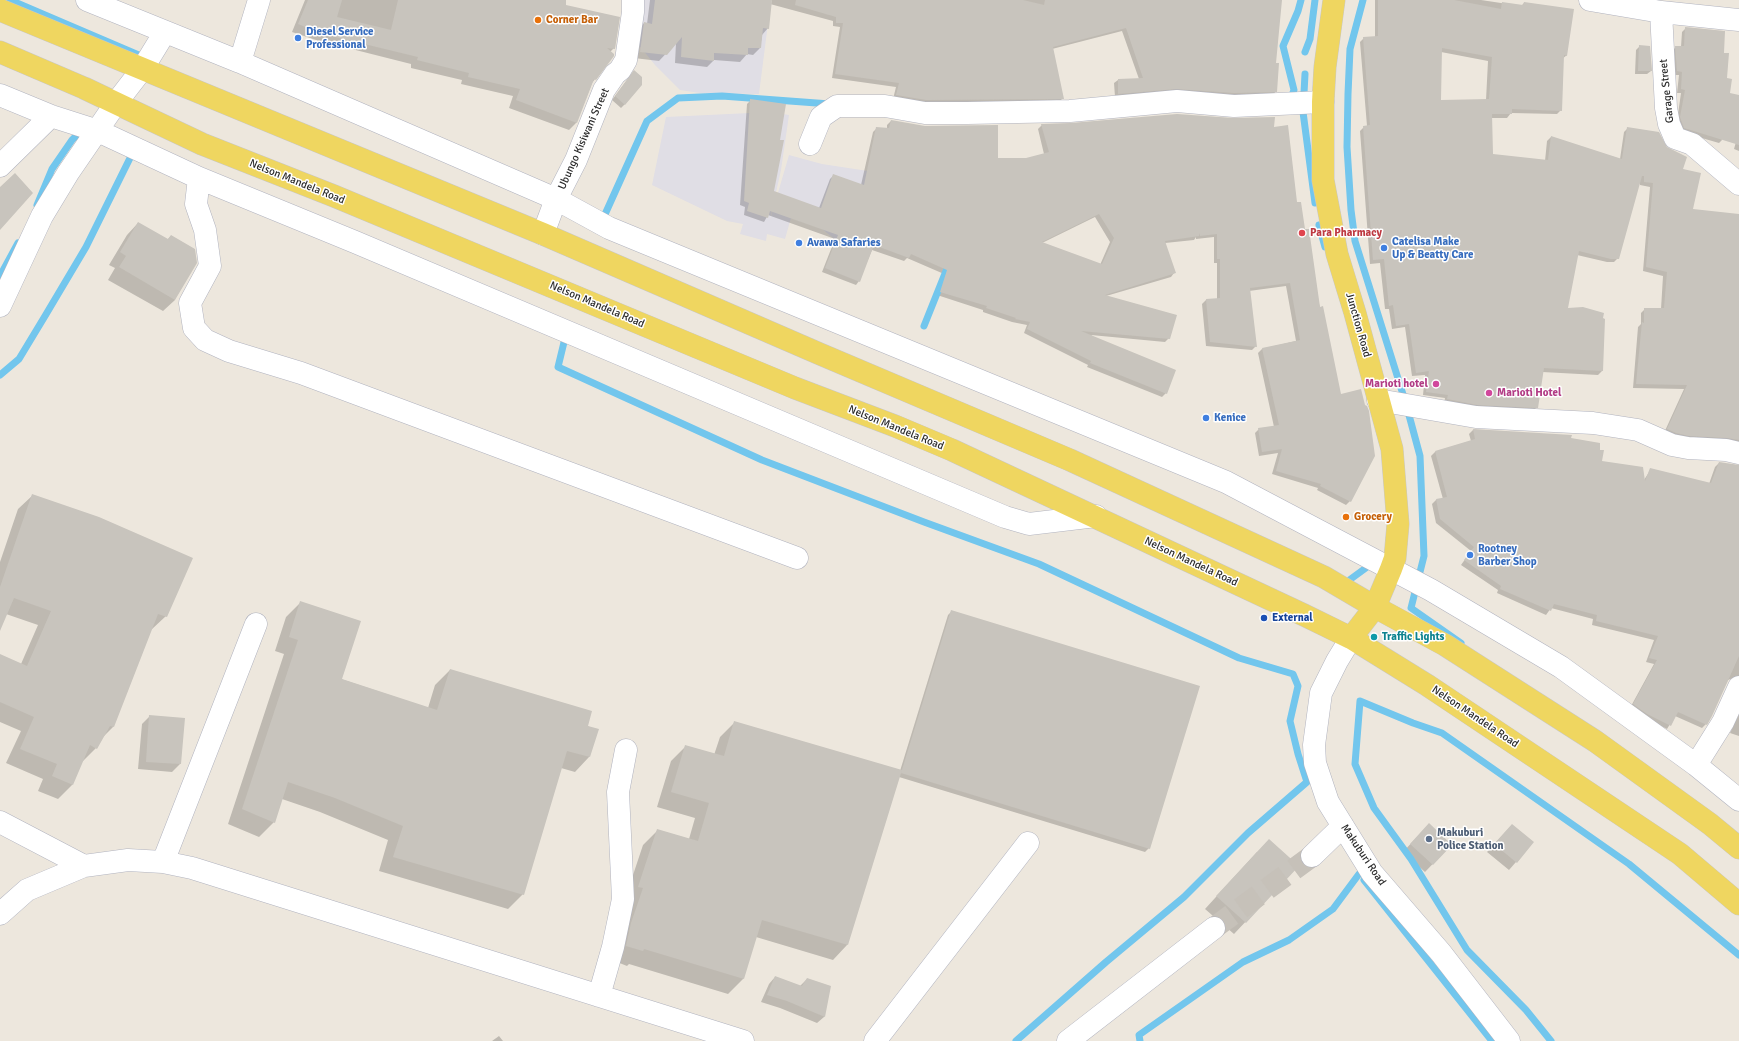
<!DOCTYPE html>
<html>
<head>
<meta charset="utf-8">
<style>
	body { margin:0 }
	canvas { display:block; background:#ede7dd }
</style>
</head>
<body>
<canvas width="1739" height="1041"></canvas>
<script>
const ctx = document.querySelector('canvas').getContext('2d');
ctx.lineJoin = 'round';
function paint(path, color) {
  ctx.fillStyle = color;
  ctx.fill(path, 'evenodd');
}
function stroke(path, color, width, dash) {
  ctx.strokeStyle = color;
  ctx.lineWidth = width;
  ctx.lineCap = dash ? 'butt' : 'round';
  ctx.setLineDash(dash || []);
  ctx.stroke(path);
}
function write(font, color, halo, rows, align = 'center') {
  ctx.font = font + ' Signika,sans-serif';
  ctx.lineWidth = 3;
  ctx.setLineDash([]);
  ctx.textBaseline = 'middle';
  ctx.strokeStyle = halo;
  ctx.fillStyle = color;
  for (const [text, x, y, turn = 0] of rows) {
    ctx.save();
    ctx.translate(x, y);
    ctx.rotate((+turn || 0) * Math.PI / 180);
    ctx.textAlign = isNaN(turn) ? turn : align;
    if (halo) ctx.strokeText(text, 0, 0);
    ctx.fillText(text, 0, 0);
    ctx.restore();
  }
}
const industrial = new Path2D(`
	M636 0H771L759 94 700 93 680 90 655 65 633 38Z
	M771 112 789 115 781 170 770 220 789 155 822 164 868 171 882 178 844 247 821 228 791 218 785 239 767 234 766 241 740 234 743 224 727 221 652 185 666 117Z`);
const shadow = new Path2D(`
	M305 0H565V6L614 48 610 52 613 55 592 83 576 123 569 130 509 108 513 96 461 84 462 80 411 68V64L316 40 292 32Z
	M650 0H771V4L772 0H1281L1275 64 1276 91 1273 95 1115 97 1114 83 1118 80 1139 79 1122 31 1052 49 1063 98 1059 102 922 104 893 99 896 87 832 78 840 27 833 26V21L770 4 768 28 762 35 760 48 753 55 747 54 740 62 714 60 707 67 675 63 676 43 659 61 634 58 638 30 644 23 647 24Z
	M1375 0H1481L1521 6 1524 3 1567 55 1562 59 1561 110 1557 114 1511 113 1507 118H1491L1492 155 1545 161 1547 141 1551 137 1620 159 1624 132 1628 128 1666 148 1682 170 1692 210 1739 215V445L1685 439 1664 433 1684 389 1633 388 1638 327 1641 324V313L1645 309H1661L1663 276 1643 271 1650 187 1640 185V179L1618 258 1614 262H1607L1577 255 1567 309 1602 319V371L1598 375 1542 372 1537 407 1533 411 1444 403 1445 398 1423 395 1425 375 1412 376 1405 327 1392 329 1389 309H1385L1380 263 1370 264 1360 131 1364 127 1367 126 1360 42 1364 38 1375 37ZM1441 52 1488 61 1486 100 1440 101Z
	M1686 28 1722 140 1719 143 1681 132 1677 121 1681 93H1677L1679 75H1673L1672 51 1676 47H1681L1682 32Z
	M1640 46 1651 71 1647 74H1635L1636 50Z
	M631 75 625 104 621 108 612 100Z
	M751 100 773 192 819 208 830 179 834 175 861 185 873 132 877 128 887 129V125L891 121 997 159H1026L1044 154 1038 129 1042 125 1273 128 1296 204 1320 308 1350 501 1346 505 1317 490 1318 488 1272 474 1278 453 1259 456 1255 433 1259 429 1274 427 1258 353 1262 349 1296 341 1286 286 1249 291 1256 346 1252 350 1206 346 1202 304 1206 300 1217 299V263H1214V237L1196 239V237L1194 240 1165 243 1174 273 1171 277 1106 296 1169 338 1165 342 1091 335 1166 393 1162 397 1087 367 1088 365 1024 333 1027 325 1012 322 983 312V310L937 295 944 274 907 258 904 261 872 250 859 281 856 285 822 272 835 239 768 215 764 222 744 215 745 207 740 205 747 104ZM1095 217 1110 242 1100 265 1042 243Z
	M1739 131V151L1734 149Z
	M138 223 167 240 171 236 175 300 163 311 108 280 115 268 109 265 127 235Z
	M1473 430 1570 439 1599 451 1601 462 1644 480 1651 469 1709 484 1715 467 1719 463 1739 466V679L1733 678 1728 680 1706 724 1702 728 1675 716 1667 729 1643 717 1630 708 1654 664 1646 662 1654 640 1592 625 1593 619 1551 608 1546 615 1497 593 1498 590 1461 565 1471 551 1436 523 1432 504 1436 500 1443 499 1431 456 1435 452 1471 441 1469 434Z
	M33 495 166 616 151 630 113 727 102 738 96 748 82 762 72 785 58 799 38 791 43 779 6 763 21 731 0 722V681L21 664 38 625 6 614 0 628V562L18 509Z
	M301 602 341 679 428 708 435 685 450 670 597 730 589 757 575 772 561 768 523 894 508 909 379 871 388 840 320 812 282 799 274 822 259 837 228 824 284 654 275 651 286 617Z
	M952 611 1149 848 1145 852 899 777 847 945 833 960 756 937 743 979 728 994 629 964 627 966 612 960 624 902 643 845 658 830 689 839 695 818 657 807 671 761 686 746 714 755 720 737 735 722 900 771 948 615Z
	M1739 714V736L1730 733Z
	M150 716 180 764 172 772 138 769 142 724Z
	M1429 824 1451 845 1425 872 1403 852Z
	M1512 825 1516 862 1509 870 1487 852Z
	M1257 852 1298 866 1234 934 1205 909Z
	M775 977 800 986 807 979 830 987 824 1017 817 1023 780 1008 761 1002 769 984Z
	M499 1036 503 1041H492Z`);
const stream = new Path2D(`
	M10 0 141 56
	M1363 0 1350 49 1348 94 1347 147 1351 210 1355 241 1406 404 1420 456 1424 556 1411 608 1461 643
	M1305 52 1310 39 1315 0
	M1304 93 1305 74
	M1290 100 1294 90 1283 46 1298 11 1301 0
	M1303 112 1315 203
	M37 205 52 169 72 140 83 129
	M602 221 647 121 678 98 722 96 830 104
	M1319 225 1325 247
	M0 276 18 243
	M924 326 950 261
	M566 334 558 367 580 377 762 460 924 522 1039 564 1239 658 1293 674 1298 686 1290 721 1298 754 1307 782 1248 833 1184 897 1106 962 1016 1041
	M0 375 19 359 45 316 86 247 134 150
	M1348 581 1374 562
	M1364 880 1492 1041
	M1140 1041 1139 1035 1243 962 1289 940 1333 909 1359 874
	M1551 1041 1526 1010 1467 950 1411 859 1374 808 1355 764 1360 701 1413 723 1442 733 1629 864 1739 955`);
const building = new Path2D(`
	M308 0H342L337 17 391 30 398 0H566V5L620 17 615 49 607 48 614 54V56L596 80 594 79 577 123 516 100 520 89 468 77 469 73 417 60 418 57 323 34 298 24Z
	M655 0H772L769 29 763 28 761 48H748V55L714 53V61L681 57 682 37 667 55 640 52 644 22 652 24Z
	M796 0H1023L1044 5 1045 0H1282L1276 63H1279L1277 92 1234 93 1176 89 1118 94V79L1143 78 1126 28 1053 47 1064 99 926 100 896 95 899 83 835 74 843 23H836V17L795 5Z
	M1378 0H1454L1501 9 1502 2 1523 5 1524 2 1574 9 1567 56 1564 55 1562 111 1512 109V114H1492L1493 154 1548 160 1551 136 1622 159 1627 127 1659 132 1667 147 1687 157 1683 169 1701 173 1693 209 1739 214V440L1727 438 1689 436 1676 433 1667 429 1687 385 1636 384 1642 322 1644 323V308H1664L1667 272 1646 267 1653 183 1644 182V176H1642L1619 259H1611L1579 251 1568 308 1583 307 1604 313 1603 318 1605 319 1603 371 1544 368 1538 408 1477 405 1447 399 1448 395 1426 392 1429 371 1416 373 1409 324 1396 326 1393 305 1389 306 1384 259 1373 260 1363 126 1370 125 1363 37 1378 36ZM1442 48 1492 57 1489 99 1441 100Z
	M1685 27 1725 31 1724 53H1729L1727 78 1732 79 1730 93 1739 95V145L1684 128 1680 117 1685 90 1681 89 1682 72 1677 71 1675 46H1684Z
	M1639 45 1650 46 1652 71H1638Z
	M634 70 642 77V85L625 105 615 96Z
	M750 99 786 104 780 140H784L774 191 821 208 833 174 864 185 876 127 889 128 891 120 925 126 998 125V158H1026L1049 152 1041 124 1071 123 1177 114 1233 118 1275 117 1274 127 1288 125 1297 202H1301L1305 229H1309L1320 307 1323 306 1341 394 1361 389 1365 405 1367 406 1369 411 1375 456 1351 502 1320 486 1321 484 1276 471 1282 449 1262 452 1258 428 1279 425 1262 348 1300 340 1290 283 1250 288 1257 347 1210 342 1206 299 1220 298V259H1217V234L1200 236 1199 233V236L1165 241 1176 273 1105 295 1177 315 1170 339 1081 331 1176 370 1167 394 1090 363 1091 361 1027 329 1030 322 1015 319 1016 318 986 308 987 306 940 292 947 270 911 254 909 258 874 245 860 282 825 268 838 235 770 211 768 218 747 211 749 203 744 201ZM1099 214 1114 238 1102 264 1042 242Z
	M15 173 33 193 0 230V187Z
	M138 222 168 239 171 235 195 249 197 263 175 300 119 267 126 256 120 252Z
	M1473 429 1572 435 1571 438 1600 443V450H1604L1602 461 1643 467 1645 481 1650 468 1711 483 1719 462 1739 465V656L1712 716 1707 725 1678 712 1671 726 1647 714 1633 704 1657 660 1649 658 1658 636 1596 621 1597 615 1554 604 1551 611 1500 589 1501 586 1464 560 1474 547 1440 519 1436 499 1447 497 1435 451 1475 439Z
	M32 494 99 517 193 558 167 617 158 614 114 727 110 726 97 749 90 745 73 785 52 776 57 764 20 749 34 717 0 702V654L27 666 51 611 14 598 0 631V587Z
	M300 601 361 621 342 679 437 710 450 669 592 711 588 726 599 729 590 757 567 751 524 895 393 857 403 826 335 798 288 782 275 823 242 809 298 640 289 637Z
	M951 610 1200 686 1150 849 901 773Z
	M149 715 185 718 181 764 146 762Z
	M734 721 902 770 848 945 762 920 744 979 644 949 643 951 626 946 631 923 643 888 638 887 657 829 698 841 709 803 671 792 685 745 724 756Z
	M1429 823 1452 845 1433 865 1410 844Z
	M1512 824 1534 842 1517 863 1494 844Z
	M1269 839 1299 866 1246 923 1216 896Z
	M775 976 802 986 807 978 831 986 825 1017 787 1001 767 995Z`);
const minorTunnel = new Path2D(`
	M1214 928 1312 856`);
const minor = new Path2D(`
	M87 0 240 62 556 199 609 228 1226 482 1431 590 1561 667 1696 765 1739 800
	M1590 0 1661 12 1739 20
	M1661 12 1666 108 1669 124 1675 138 1692 144 1739 184
	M240 62 259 0
	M0 95 51 116 98 131 199 178 355 242 1005 517 1029 524 1096 516
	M810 144 821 117 837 106H885L925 113H967L1070 111 1177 101 1234 106 1323 102
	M0 166 51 116
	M199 178 196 204 205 230 210 266 190 303 194 328 205 340 229 351 301 373 797 558
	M543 234 556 199 576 160 604 90 615 74 620 70 626 60 633 12V0
	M0 306 42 216 68 173 116 103 143 68 165 32
	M1378 400 1476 417 1593 423 1638 430 1672 445 1688 448 1726 450 1739 453
	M1351 638 1337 661 1321 693 1314 745 1315 763 1328 802 1372 873 1441 953 1509 1041
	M1696 765 1723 722 1739 687
	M0 822 84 866
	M1312 856 1343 826
	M163 862 256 624
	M0 914 27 890 84 866 128 860 163 862 192 868 743 1041
	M599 996 613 947 623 899 618 792 626 750
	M875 1041 1028 843
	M1068 1041 1214 928`);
const major = new Path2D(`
	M1334 0 1325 67 1323 102V180L1337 254 1355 313 1392 449 1398 524 1395 558 1391 569 1375 607 1351 638
	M0 10 543 234 820 354 1070 460 1324 577 1375 607 1445 645 1595 741 1710 824 1739 848
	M0 52 84 88 202 144 334 196 795 388 895 426 952 450 1304 615 1351 638 1427 685 1680 854 1739 904`);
const markers = [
	[538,20,4,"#e8710a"],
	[298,38,4,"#3f7fe0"],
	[1302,233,4,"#e0444e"],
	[799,243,4,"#3f7fe0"],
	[1384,248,4,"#3f7fe0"],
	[1436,384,4,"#d1479c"],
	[1489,393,4,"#d1479c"],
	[1206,418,4,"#3f7fe0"],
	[1346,517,4,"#e8710a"],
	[1470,555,4,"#3f7fe0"],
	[1264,618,4,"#1a4fb4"],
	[1374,637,4,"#0f9aa8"],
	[1429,839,4,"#5c6f8a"]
];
const foodNames = [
	["Corner Bar",546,20],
	["Grocery",1354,517]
];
const shopNames = [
	["Diesel Service",306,32],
	["Professional",306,45],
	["Catelisa Make",1392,242],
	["Up & Beatty Care",1392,255],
	["Avawa Safaries",807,243],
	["Kenice",1214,418],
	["Rootney",1478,549],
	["Barber Shop",1478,562]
];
const streetNames = [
	["Garage Street",1667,91,-96],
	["Ubungo Kisiwani Street",584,139,-66],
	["Nelson Mandela Road",297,182,22],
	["Nelson Mandela Road",597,305,23],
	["Junction Road",1358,325,74],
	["Nelson Mandela Road",896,428,22],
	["Nelson Mandela Road",1191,562,25],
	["Nelson Mandela Road",1475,717,34],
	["Makuburi Road",1363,855,56]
];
const healthNames = [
	["Para Pharmacy",1310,233]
];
const hotelNames = [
	["Marioti hotel",1428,384],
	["Marioti Hotel",1497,393,"left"]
];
const transitNames = [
	["External",1272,618]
];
const cultureNames = [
	["Traffic Lights",1382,637]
];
const serviceNames = [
	["Makuburi",1437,833],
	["Police Station",1437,846]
];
paint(industrial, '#e0dee5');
paint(shadow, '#0003');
stroke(stream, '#72c6ed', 7);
paint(building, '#c8c4bd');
stroke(minorTunnel, '#c6c1b9', 22, [22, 11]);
stroke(minor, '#b1b3bf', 23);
stroke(major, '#c8c8c8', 23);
stroke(minor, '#fff', 22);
stroke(major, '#efd660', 22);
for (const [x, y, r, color] of markers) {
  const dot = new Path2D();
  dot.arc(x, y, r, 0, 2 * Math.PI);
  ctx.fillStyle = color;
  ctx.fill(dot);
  stroke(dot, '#fff', 1.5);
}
write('bold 11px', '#c56008', '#fff', foodNames, 'left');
write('bold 11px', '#366cbe', '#fff', shopNames, 'left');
write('11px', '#2b2b2b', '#fff', streetNames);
write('bold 11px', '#be3a42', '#fff', healthNames, 'left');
write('bold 11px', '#b23c85', '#fff', hotelNames, 'right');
write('bold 11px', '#164399', '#fff', transitNames, 'left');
write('bold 11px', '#0d838f', '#fff', cultureNames, 'left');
write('bold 11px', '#4e5e75', '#fff', serviceNames, 'left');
</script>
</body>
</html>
